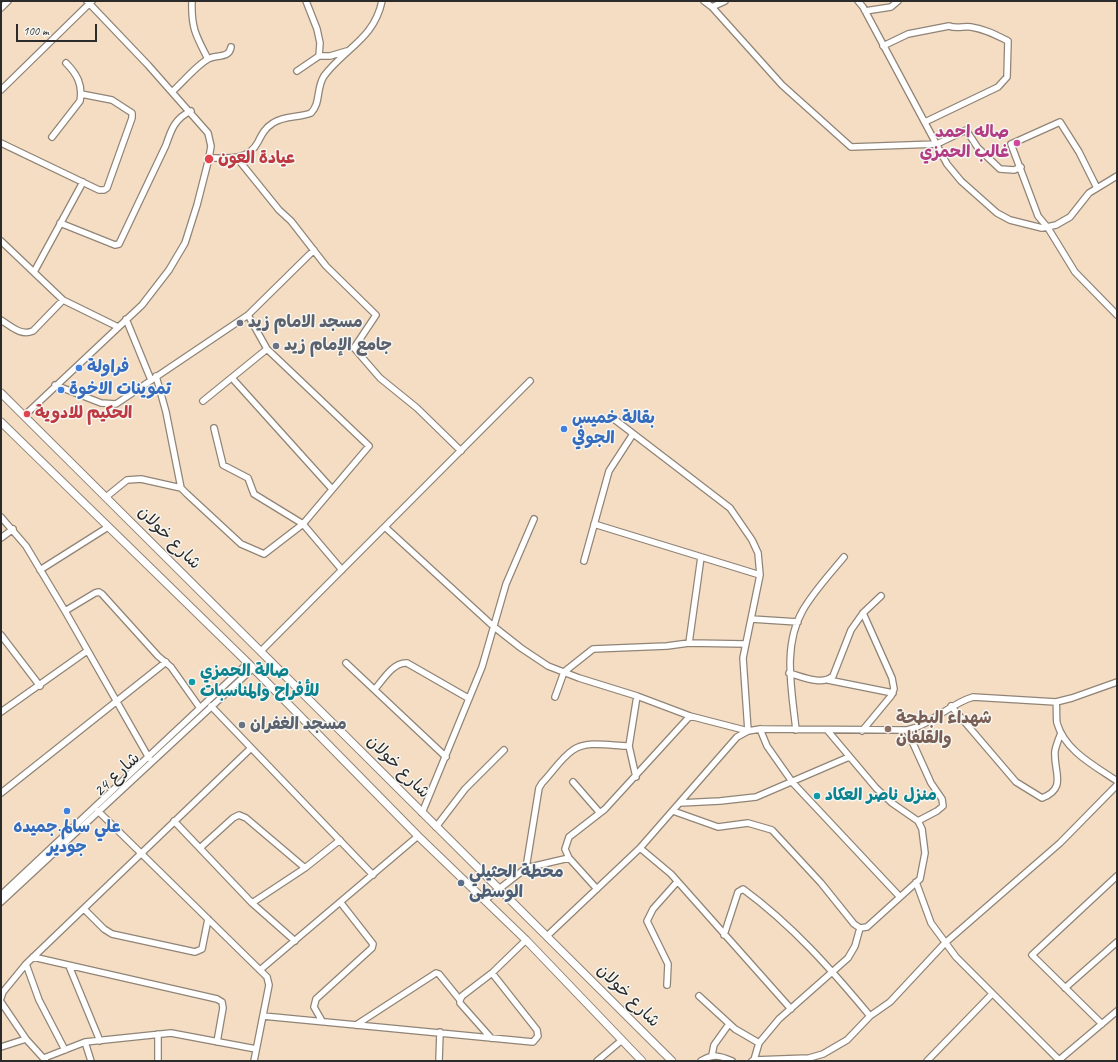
<!DOCTYPE html>
<html>
<head>
<meta charset="utf-8">
<style>
	body { margin:0 }
	#map { position:relative; width:1118px; height:1062px; overflow:hidden; background:#f4ddc3; font-family:Caveat,sans-serif }
	canvas { display:block }
	.frame { position:absolute; inset:0; border:2px solid #2b2b2b; pointer-events:none }
	.scale { position:absolute; left:16px; top:24px; width:81px; height:18px; box-sizing:border-box; border:2px solid #2b2b2b; border-top:0; padding-left:5px; font-size:12px; line-height:14px; white-space:nowrap; color:#2b2b2b; -webkit-text-stroke:3px #f6f6f2; paint-order:stroke }
</style>
</head>
<body>
<div id="map">
<canvas width="1118" height="1062"></canvas>
<div class="frame"></div>
<div class="scale">100 m</div>
</div>
<script>
const ctx = document.querySelector('canvas').getContext('2d');
ctx.lineJoin = 'round';
function stroke(path, color, width, dash) {
  ctx.strokeStyle = color;
  ctx.lineWidth = width;
  ctx.lineCap = dash ? 'butt' : 'round';
  ctx.setLineDash(dash || []);
  ctx.stroke(path);
}
function write(font, color, halo, rows, align = 'center') {
  ctx.font = font + ' Caveat,"Playpen Sans Arabic",sans-serif';
  ctx.lineWidth = 3;
  ctx.setLineDash([]);
  ctx.textBaseline = 'middle';
  ctx.strokeStyle = halo;
  ctx.fillStyle = color;
  for (const [text, x, y, turn = 0] of rows) {
    ctx.save();
    ctx.translate(x, y);
    ctx.rotate((+turn || 0) * Math.PI / 180);
    ctx.textAlign = isNaN(turn) ? turn : align;
    if (halo) ctx.strokeText(text, 0, 0);
    ctx.fillText(text, 0, 0);
    ctx.restore();
  }
}
const minor = new Path2D(`
	M192 1C191 28 196 36 208 59
	M306 1 317 29 320 43 319 56
	M704 1 712 7 725 1
	M858 1 863 7 947 164 961 181 997 213 1010 220 1042 228 1056 225 1070 217 1089 193 1117 176
	M712 7 782 85 851 147 937 144 966 130 978 148 1000 169 1014 170 1021 167
	M1 8 8 1
	M865 11 891 7 898 1
	M883 46 908 34 949 26C956 29 964 26 971 27 985 29 996 35 1008 41L1007 77 998 87 925 122
	M297 71 319 56H330L347 51
	M1 90 92 1
	M173 91C183 82 197 65 208 59 217 54 229 59 231 47
	M52 137 80 101C83 85 77 74 66 63
	M1 143 99 190H104L107 188 132 118V113L112 100 81 94
	M209 158C228 158 248 161 258 142 262 134 265 128 273 123 285 115 299 118 311 113 321 103 316 88 324 76 345 48 374 39 382 1
	M237 158 279 210 291 221 326 266 376 315 354 348 380 378 417 408 461 451
	M1097 188 1079 152 1060 122 1011 144 1038 216 1048 228 1075 272 1117 315
	M60 223 115 245 119 244 166 145C171 130 175 118 191 111
	M1 241 63 300 118 327
	M34 272 83 182
	M126 319 151 380
	M1 320C12 327 21 336 33 331L63 300
	M267 349 248 315 314 250
	M156 376 166 412 181 488 187 494 241 544 264 554 303 524 342 570
	M232 378 332 489
	M55 385 101 403 116 404 248 315
	M203 401 267 349 369 446 303 524 254 494 248 478 223 465 214 428
	M24 416 142 305 169 270 185 243 197 205 209 158 211 146 208 133 148 65 87 1
	M614 419 730 508 752 540 758 553 760 575 743 658 748 731
	M106 497 127 480 141 479 181 488
	M1 517 26 546 65 611 149 758
	M594 524 760 575
	M385 527 493 626 521 648 548 666 579 678 637 696 690 716 748 731
	M1 538 13 529
	M584 561 609 471 633 434
	M40 570 108 527
	M65 611 95 593 99 592 102 594 158 656 171 667 200 708
	M751 619 798 622
	M1 635 40 686
	M689 643 701 557
	M261 651 530 381
	M346 663 446 757
	M789 673C803 677 822 686 833 676L851 630 863 613 881 596
	M828 680 893 693
	M375 689C383 680 393 662 407 663L468 698
	M555 697 564 672 593 649 667 646 689 643 745 644
	M1056 702C1057 708 1056 717 1057 723 1065 751 1095 766 1117 781
	M211 706 373 875
	M951 706 1016 782 1042 798C1068 788 1053 771 1055 751 1056 745 1059 738 1061 733
	M1 712 87 651
	M760 729 767 746 793 783 900 897
	M796 730C792 691 782 646 803 610 814 591 830 574 844 557
	M907 730 931 783 942 799 943 806 937 811 918 821
	M862 731 891 696 894 689 892 678 863 613
	M636 777 629 746 637 696
	M573 782 600 813
	M1 793 166 662
	M680 803 720 801 756 797 849 757
	M98 811 267 977 269 985 254 1061
	M673 811 718 827 748 823 772 830 821 883 854 924 860 928 867 927 920 879 925 853 922 829 918 821 892 803 876 788 828 731
	M422 813 482 667 506 584 534 519
	M174 821 252 903 295 941
	M436 827 465 789 504 750
	M200 848 233 818 239 815 246 818 305 868
	M640 848 671 874 791 1009
	M526 868 539 788 542 783C552 773 561 758 573 750 587 740 612 746 629 746
	M916 882 931 923 956 957 1060 1061
	M597 889 569 858 565 849 569 837 605 809 690 716
	M1 895 248 663
	M485 900 526 868 569 858
	M1 902 252 669
	M252 903 305 868 340 840
	M84 909 104 929 112 934 195 952 202 949 208 919
	M724 935 738 892 743 889C792 925 831 969 870 1016
	M547 936 640 848 737 737 748 731 760 729 907 730C931 725 949 704 973 697L1056 702 1072 698 1117 682
	M33 957 217 999 222 1002 223 1008 217 1042
	M26 964 39 1000 65 1050
	M69 966 100 1041
	M260 970 418 836
	M667 985 668 964 647 921 653 909 677 882
	M1065 988 1117 942
	M699 996 735 1029 759 1043
	M1 998 3 992 26 964 250 749
	M460 1000 462 996 492 973 526 940
	M1 1002 26 1039 45 1060
	M263 1016 533 1042 538 1036 537 1030 492 973
	M322 1021 314 1007 316 999 372 948 373 944 341 903
	M1102 1024 1032 955 1117 876
	M356 1025 436 973 439 974 460 1000V1003L491 1038
	M158 1034V1061
	M85 1042 91 1061
	M1 1047 26 1039
	M712 1055 714 1045 729 1024
	M44 1058 85 1042 171 1033 256 1049
	M754 1060 809 1058 823 1054 847 1040 870 1016 890 1002 945 943 1060 843 1117 785
	M1059 1060 1117 1011
	M439 1061 440 1032
	M597 1061 622 1040
	M701 1061C713 1054 719 1055 732 1061
	M752 1061 754 1060 759 1043 779 1019 848 958 855 946 860 928
	M927 1061 992 994`);
const major = new Path2D(`
	M1 393 672 1061
	M1 422 248 663 418 836 526 940 642 1061`);
const markers = [
	[1017,143,4,"#d1479c"],
	[209,159,5,"#e0444e"],
	[240,323,4,"#6b7280"],
	[276,346,4,"#6b7280"],
	[79,368,4,"#3f7fe0"],
	[61,390,4,"#3f7fe0"],
	[27,414,4,"#e0444e"],
	[564,429,4,"#3f7fe0"],
	[192,682,4,"#0f9aa8"],
	[242,725,4,"#6b7280"],
	[888,729,4,"#8d6e63"],
	[817,796,4,"#0f9aa8"],
	[67,811,4,"#3f7fe0"],
	[461,883,4,"#5c6f8a"]
];
const hotelNames = [
	["صاله احمد",1009,133],
	["غالب الحمزي",1009,153]
];
const healthNames = [
	["عيادة العون",218,159],
	["الحكيم للادوية",35,414]
];
const worshipNames = [
	["مسجد الامام زيد",248,323],
	["جامع الإمام زيد",284,346],
	["مسجد الغفران",250,725]
];
const shopNames = [
	["فراولة",87,368],
	["تموينات الاخوة",69,390],
	["بقالة خميس",572,419],
	["الجوفي",572,439],
	["علي سالم.جميده",67,828,"center"],
	["جودير",67,848,"center"]
];
const streetNames = [
	["شارع خولان",169,538,45],
	["شارع خولان",398,767,45],
	["شارع 24",117,775,-43],
	["شارع خولان",628,996,45]
];
const cultureNames = [
	["صالة الحمزي",200,672],
	["للأفراح والمناسبات",200,692],
	["منزل ناصر العكاد",825,796]
];
const educationNames = [
	["شهداء البطحة",896,719],
	["والقلفان",896,739]
];
const serviceNames = [
	["محطة الحثيلي",469,873],
	["الوسطى",469,893]
];
stroke(minor, '#908477', 8);
stroke(major, '#908477', 9);
stroke(minor, '#fff', 5.5);
stroke(major, '#fff', 7);
for (const [x, y, r, color] of markers) {
  const dot = new Path2D();
  dot.arc(x, y, r, 0, 2 * Math.PI);
  ctx.fillStyle = color;
  ctx.fill(dot);
  stroke(dot, '#f6f6f2', 1.5);
}
write('bold 17px', '#b23c85', '#f6f6f2', hotelNames, 'right');
write('bold 17px', '#be3a42', '#f6f6f2', healthNames, 'left');
write('bold 17px', '#5b616d', '#f6f6f2', worshipNames, 'left');
write('bold 17px', '#366cbe', '#f6f6f2', shopNames, 'left');
write('17px', '#2b2b2b', '#f6f6f2', streetNames);
write('bold 17px', '#0d838f', '#f6f6f2', cultureNames, 'left');
write('bold 17px', '#785e54', '#f6f6f2', educationNames, 'left');
write('bold 17px', '#4e5e75', '#f6f6f2', serviceNames, 'left');
</script>
</body>
</html>
